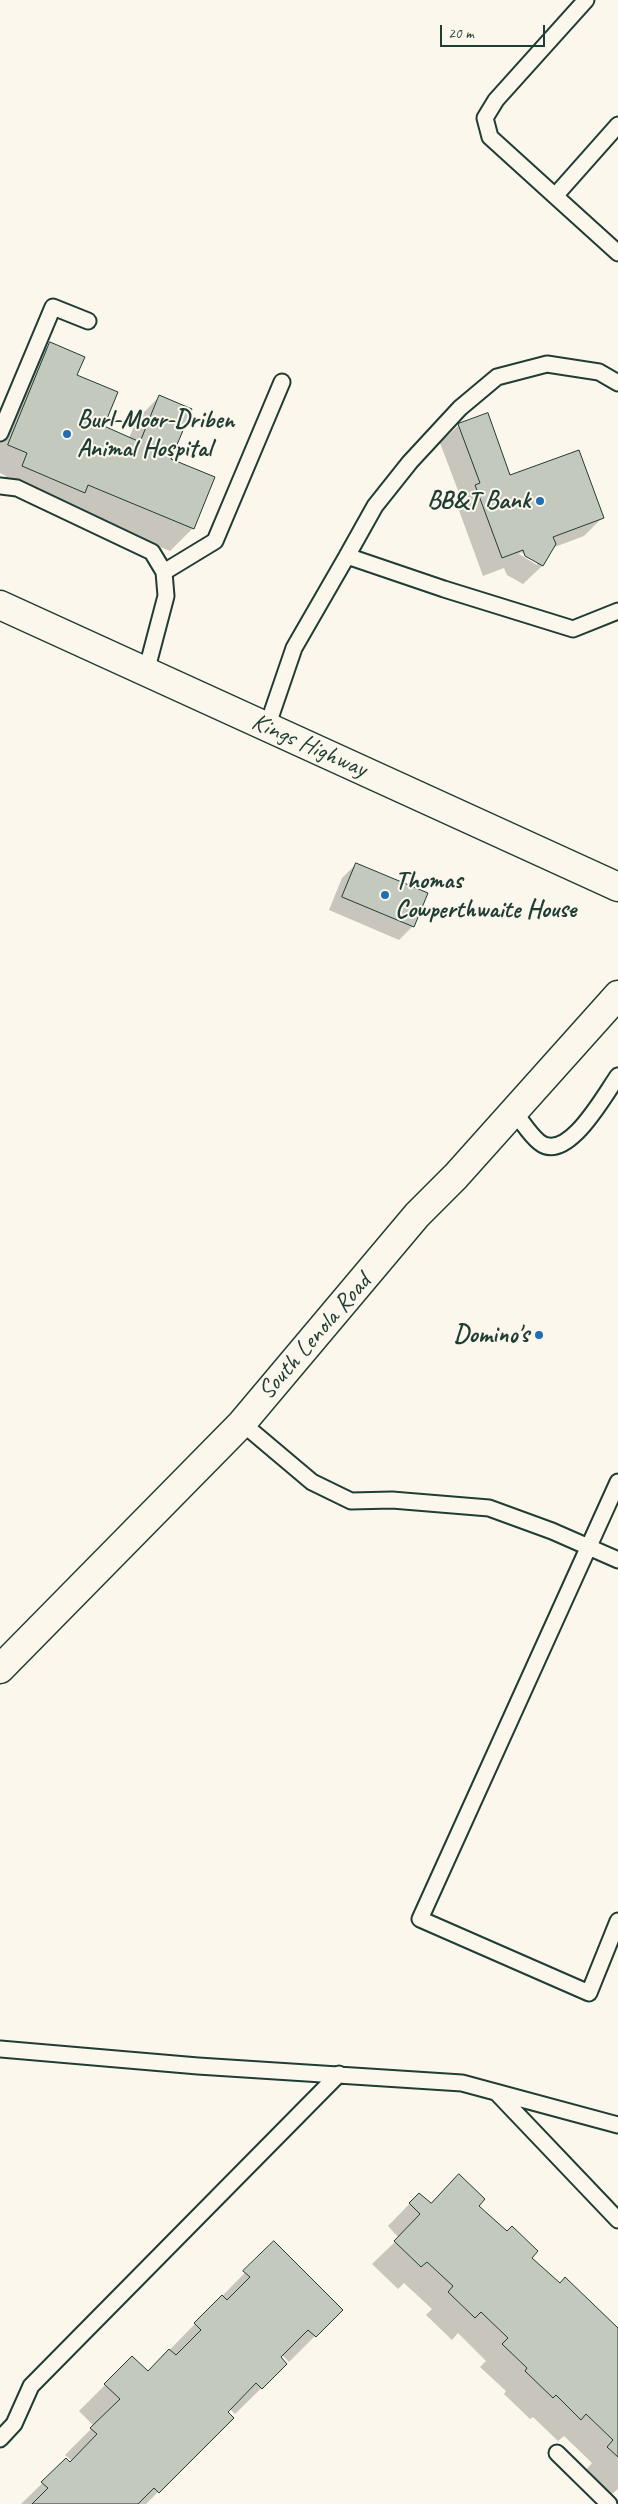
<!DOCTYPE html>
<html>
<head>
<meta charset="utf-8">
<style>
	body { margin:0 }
	#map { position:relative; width:618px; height:2504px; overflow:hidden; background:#fbf7ec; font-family:Caveat,sans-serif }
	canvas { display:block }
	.scale { position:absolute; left:440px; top:25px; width:105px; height:22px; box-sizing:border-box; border:2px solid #1f3d34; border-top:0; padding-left:6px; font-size:15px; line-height:18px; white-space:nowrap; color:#1f3d34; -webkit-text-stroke:4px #fbf7ec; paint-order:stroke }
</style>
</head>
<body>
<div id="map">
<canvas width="618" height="2504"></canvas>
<div class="scale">20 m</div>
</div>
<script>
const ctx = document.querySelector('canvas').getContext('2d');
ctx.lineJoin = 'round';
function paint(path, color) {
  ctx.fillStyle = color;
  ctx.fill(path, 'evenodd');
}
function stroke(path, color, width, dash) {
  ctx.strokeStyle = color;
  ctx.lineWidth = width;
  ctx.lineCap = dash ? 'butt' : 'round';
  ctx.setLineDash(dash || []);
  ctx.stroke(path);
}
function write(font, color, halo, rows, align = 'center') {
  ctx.font = font + ' Caveat,sans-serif';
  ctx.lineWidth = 4;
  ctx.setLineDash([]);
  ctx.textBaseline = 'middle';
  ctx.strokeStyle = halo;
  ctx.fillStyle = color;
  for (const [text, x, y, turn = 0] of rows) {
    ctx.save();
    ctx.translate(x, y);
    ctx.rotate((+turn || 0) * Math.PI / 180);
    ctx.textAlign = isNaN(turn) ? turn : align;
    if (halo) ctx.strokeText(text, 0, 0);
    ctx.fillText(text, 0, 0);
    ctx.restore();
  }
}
const shadow = new Path2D(`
	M50 344 75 376 102 427 129 438 137 419 159 397 170 460 193 528 170 551 68 508 1 488 6 476 0 473V434L28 366Z
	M459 425 509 477 603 517 584 536 552 548 542 566 523 584 507 575 504 568 483 576 457 505 462 501 440 443ZM521 552 537 562V565L519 554Z
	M356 864 413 926 399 940 329 910 342 878Z
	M419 2194 430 2204 477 2206 559 2284 618 2329V2489L612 2494 586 2470 592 2463 564 2436 558 2441 533 2417 530 2419 504 2394 506 2391 480 2367 486 2361 458 2333 452 2340 426 2315 432 2309 404 2283 398 2289 372 2264 399 2238 388 2226Z
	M274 2243 341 2310 289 2362 282 2355 279 2357 286 2364 235 2414 229 2408 226 2412 232 2418 146 2504H21L66 2460 70 2463 72 2461 65 2455 94 2426 79 2411 132 2358 147 2373Z`);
const building = new Path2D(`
	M50 342 85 357 77 375 118 392 104 426 140 442 159 395 192 409 171 459 215 477 194 529 88 485 85 493 22 466 27 453 8 445Z
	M488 413 510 475 579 450 604 518 553 537 556 544 543 566 525 556 523 550 502 558 475 485 480 483 458 424Z
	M356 863 428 893 414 927 342 897Z
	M459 2174 485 2199 479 2206 507 2231 512 2226 538 2251 532 2258 560 2283 565 2277 618 2328V2457L607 2447 613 2440 586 2414 581 2420 556 2395 553 2398 525 2371 527 2368 502 2344 508 2338 481 2312 475 2318 448 2292 453 2286 427 2262 421 2267 394 2241 420 2214 409 2203 419 2193 431 2203Z
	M274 2241 343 2310 316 2337 308 2330 281 2357 287 2364 262 2389 256 2383 228 2412 234 2418 159 2493 154 2488 138 2504H32L48 2488 41 2482 66 2458 70 2462 97 2434 90 2428 120 2399 104 2384 132 2356 148 2371 169 2349 176 2355 201 2330 194 2323 222 2295 227 2300 250 2277 243 2271Z`);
const lane = new Path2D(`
	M618 125 555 196 618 253
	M555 196 490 137 485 118 496 100 586 0
	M0 433 53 307 88 321
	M0 486 17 488 152 552 164 572 166 596 146 672
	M347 556 375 506 410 462 460 408 497 377 547 364 599 372 618 383
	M164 572 215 541 282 382
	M267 727 294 648 347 556 444 589 573 629 618 611
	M514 1112C522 1121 529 1134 539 1142 567 1165 605 1094 618 1076
	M242 1423 312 1482 351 1501 392 1500 489 1508 552 1531 618 1560
	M618 1482 420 1919 589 1993 618 1921
	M0 2049 198 2066 462 2083 618 2125
	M497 2093 618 2220
	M0 2439 14 2424 31 2386 339 2074
	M557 2453 609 2504`);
const secondary = new Path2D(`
	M0 605 618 887
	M0 1669 242 1423 417 1215 456 1176 618 995`);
const markers = [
	[67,434,5,"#1f6fb2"],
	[540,501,5,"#1f6fb2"],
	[385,895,5,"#1f6fb2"],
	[539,1335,5,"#1f6fb2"]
];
const poiNames = [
	["Burl-Moor-Driben",77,420],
	["Animal Hospital",77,449],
	["BB&T Bank",530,501,"right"],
	["Thomas",395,881],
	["Cowperthwaite House",395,910],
	["Domino's",529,1335,"right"]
];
const streetNames = [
	["Kings Highway",309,746,24],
	["South Lenola Road",315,1337,-49]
];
paint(shadow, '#0003');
paint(building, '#c4c9be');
stroke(building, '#1f3d34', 1);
stroke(lane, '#1f3d34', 19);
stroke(secondary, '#1f3d34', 31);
stroke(lane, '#fbf7ec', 15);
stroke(secondary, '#fbf7ec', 28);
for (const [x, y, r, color] of markers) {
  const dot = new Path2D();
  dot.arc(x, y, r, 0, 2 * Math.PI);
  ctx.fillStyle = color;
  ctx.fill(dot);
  stroke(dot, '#fbf7ec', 2);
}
write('bold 25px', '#1f3d34', '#fbf7ec', poiNames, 'left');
write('25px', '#1f3d34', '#fbf7ec', streetNames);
</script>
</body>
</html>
